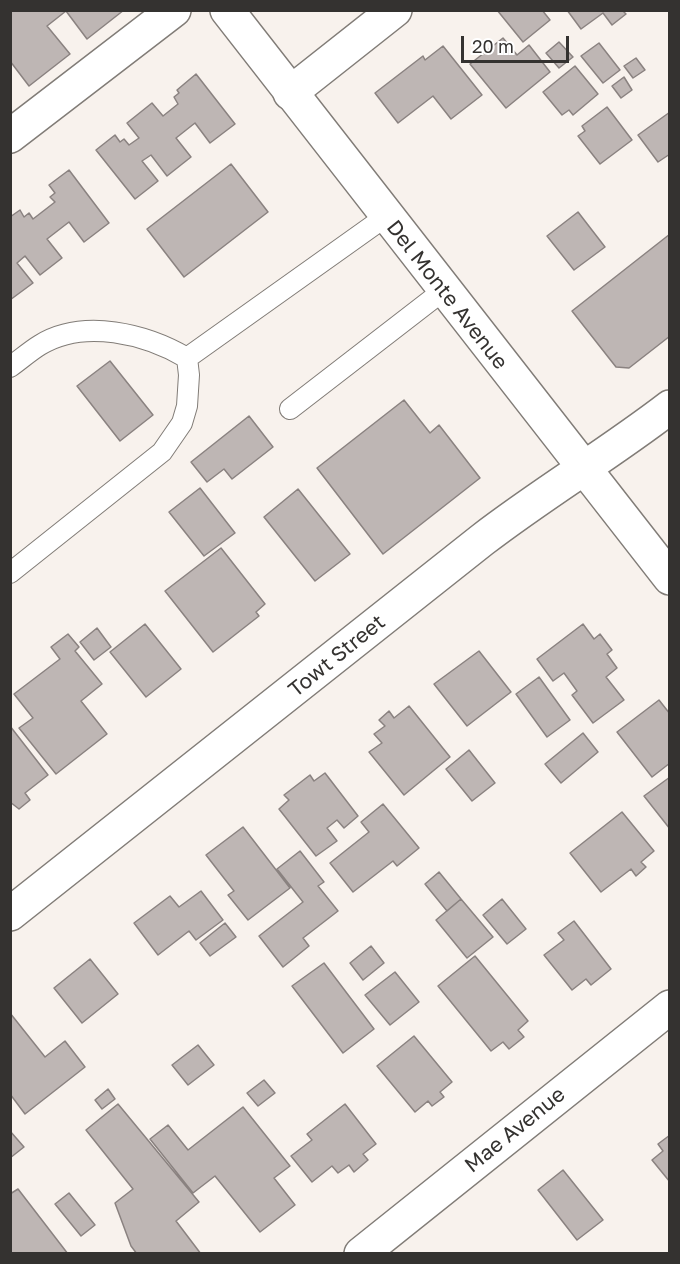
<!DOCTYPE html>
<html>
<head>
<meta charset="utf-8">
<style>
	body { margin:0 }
	#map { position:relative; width:680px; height:1264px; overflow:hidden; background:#f8f2ed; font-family:"Golos Text",sans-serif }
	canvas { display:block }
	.frame { position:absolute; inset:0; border:12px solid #343230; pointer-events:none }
	.scale { position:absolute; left:461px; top:36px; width:108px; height:27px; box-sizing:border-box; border:3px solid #343230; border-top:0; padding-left:8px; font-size:18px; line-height:21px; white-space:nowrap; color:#343230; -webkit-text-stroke:4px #fff; paint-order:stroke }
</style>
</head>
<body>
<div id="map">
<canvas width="680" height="1264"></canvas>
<div class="frame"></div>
<div class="scale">20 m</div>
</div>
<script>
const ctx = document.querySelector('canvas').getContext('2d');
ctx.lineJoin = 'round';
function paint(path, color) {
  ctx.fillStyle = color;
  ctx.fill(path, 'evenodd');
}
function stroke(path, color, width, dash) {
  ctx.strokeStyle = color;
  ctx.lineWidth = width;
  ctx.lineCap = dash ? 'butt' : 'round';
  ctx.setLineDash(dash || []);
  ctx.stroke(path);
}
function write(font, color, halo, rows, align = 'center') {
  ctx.font = font + ' "Golos Text",sans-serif';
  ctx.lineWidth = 4.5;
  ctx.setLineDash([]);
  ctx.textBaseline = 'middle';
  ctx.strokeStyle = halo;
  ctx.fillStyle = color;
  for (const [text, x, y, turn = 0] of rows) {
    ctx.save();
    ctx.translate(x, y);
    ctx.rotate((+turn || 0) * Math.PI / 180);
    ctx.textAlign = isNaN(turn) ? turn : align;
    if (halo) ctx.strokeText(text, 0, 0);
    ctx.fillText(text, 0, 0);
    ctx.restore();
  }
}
const building = new Path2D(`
	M10 10H124L87 39 66 11 47 26 70 54 29 86 10 61Z
	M497 10H542L550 20 523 42Z
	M567 10H622L626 14 612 25 603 13 581 29Z
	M503 38 517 55 529 45 550 72 506 108 470 64Z
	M559 42 573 57 559 68 546 53Z
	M599 43 620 70 603 83 581 56Z
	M443 46 482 95 451 119 433 96 398 123 375 93 423 56 425 60Z
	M636 58 645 70 633 78 624 66Z
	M575 66 598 94 573 115 569 110 562 115 543 92Z
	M196 74 235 124 210 143 195 123 176 138 191 157 167 176 151 155 142 161 158 181 135 199 96 150 115 135 120 142 124 139 129 145 139 138 127 123 152 103 163 116 178 104 174 97 179 93 177 90Z
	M624 77 632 90 621 98 612 86Z
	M607 107 632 140 600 164 578 136 585 131 582 126Z
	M670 112V154L658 162 638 135Z
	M231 164 268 212 184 277 147 229Z
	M69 170 109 223 84 242 69 222 47 239 62 258 40 275 25 256 17 263 33 283 10 300V217L20 210 24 217 29 213 33 219 55 202 50 197 55 193 49 185Z
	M578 212 605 247 574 270 547 236Z
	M670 234V336L629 368 616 367 572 311Z
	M110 361 153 415 120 441 77 386Z
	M404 400 430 433 439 425 480 478 383 554 317 468Z
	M249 416 273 447 232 479 224 469 207 482 191 462Z
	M200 488 235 533 204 556 169 512Z
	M298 489 350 554 315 581 264 517Z
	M221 548 265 604 256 612 259 616 213 652 165 591Z
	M145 624 181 669 146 697 110 652Z
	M583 624 594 639 600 634 612 650 607 654 617 668 606 677 624 700 593 723 572 695 577 691 564 673 553 681 537 659Z
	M97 628 111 647 94 660 80 642Z
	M68 634 79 647 75 651 102 684 81 701 107 734 56 774 19 728 33 718 14 694 60 659 51 647Z
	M479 651 511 692 467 726 434 684Z
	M539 677 570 720 547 737 516 694Z
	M659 700 670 714V763L652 777 617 732Z
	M409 706 450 757 404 795 369 752 382 743 374 734 385 726 379 720 389 711 394 718Z
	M10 726 48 775 25 793 30 800 19 809 10 802Z
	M583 733 598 752 561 783 545 764Z
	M469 750 495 783 472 801 446 769Z
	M325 773 358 816 344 828 337 820 327 828 337 841 316 856 279 809 289 800 284 795 310 775 314 781Z
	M670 777V829L644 796Z
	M383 804 419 848 397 866 393 861 353 892 330 863 369 832 361 822Z
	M622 812 654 851 641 862 646 867 636 876 631 869 601 892 570 853Z
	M243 827 290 888 248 920 228 895 234 891 206 855Z
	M300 851 324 882 318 886 338 911 303 938 309 946 283 967 259 936 303 902 277 869Z
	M439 872 461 899 447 911 425 884Z
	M201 891 223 920 196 940 189 931 158 955 134 923 170 896 179 907Z
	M461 899 493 937 467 958 436 920Z
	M502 899 526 929 507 944 483 915Z
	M574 921 611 969 591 985 586 979 572 990 544 955 564 940 558 933Z
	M225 923 236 937 210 956 200 943Z
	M371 946 384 963 363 980 350 963Z
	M475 956 528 1021 518 1030 524 1037 509 1049 503 1042 491 1051 438 986Z
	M90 959 118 994 82 1023 54 988Z
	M324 963 374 1029 343 1053 292 986Z
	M395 972 419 1002 390 1025 365 995Z
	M10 1013 45 1057 65 1041 85 1067 25 1114 10 1094Z
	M414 1036 452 1082 440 1092 444 1097 432 1106 428 1101 415 1112 377 1066Z
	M198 1045 214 1065 188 1085 172 1065Z
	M264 1080 275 1093 258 1106 247 1093Z
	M108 1089 115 1099 102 1109 95 1100Z
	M118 1104 199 1202 176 1221 201 1254H137L131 1246 115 1203 133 1189 86 1130Z
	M345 1104 376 1144 363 1154 368 1160 354 1172 349 1165 338 1173 332 1166 312 1182 291 1156 312 1140 307 1134Z
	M243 1107 290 1166 274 1178 295 1205 260 1232 215 1176 193 1193 150 1139 168 1125 188 1150Z
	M10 1131 24 1147 10 1158Z
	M670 1135V1182L652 1160 663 1151 658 1144Z
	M563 1170 603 1220 577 1240 538 1190Z
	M18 1189 68 1254H10V1194Z
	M69 1193 95 1225 81 1236 55 1204Z`);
const service = new Path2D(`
	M187 358 385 217
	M10 367C20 360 30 351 40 345 84 318 146 334 187 358
	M290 409 444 290
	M10 573 162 452 182 423 187 406 189 375 187 358`);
const minor = new Path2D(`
	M290 93 395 10
	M10 136 174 10
	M361 1254 670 1007`);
const tertiary = new Path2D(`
	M227 10 670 578
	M10 914 482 540C543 493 609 454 670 407`);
const streetNames = [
	["Del Monte Avenue",447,295,52],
	["Towt Street",337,656,-39],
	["Mae Avenue",515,1130,-39]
];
paint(building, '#beb6b4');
stroke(building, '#8a8280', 1.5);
stroke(service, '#817c77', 22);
stroke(minor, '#817c77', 36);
stroke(tertiary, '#817c77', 36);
stroke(service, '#fff', 20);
stroke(minor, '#fff', 33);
stroke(tertiary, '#fff', 33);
write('21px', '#343230', '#fff', streetNames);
</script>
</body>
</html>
